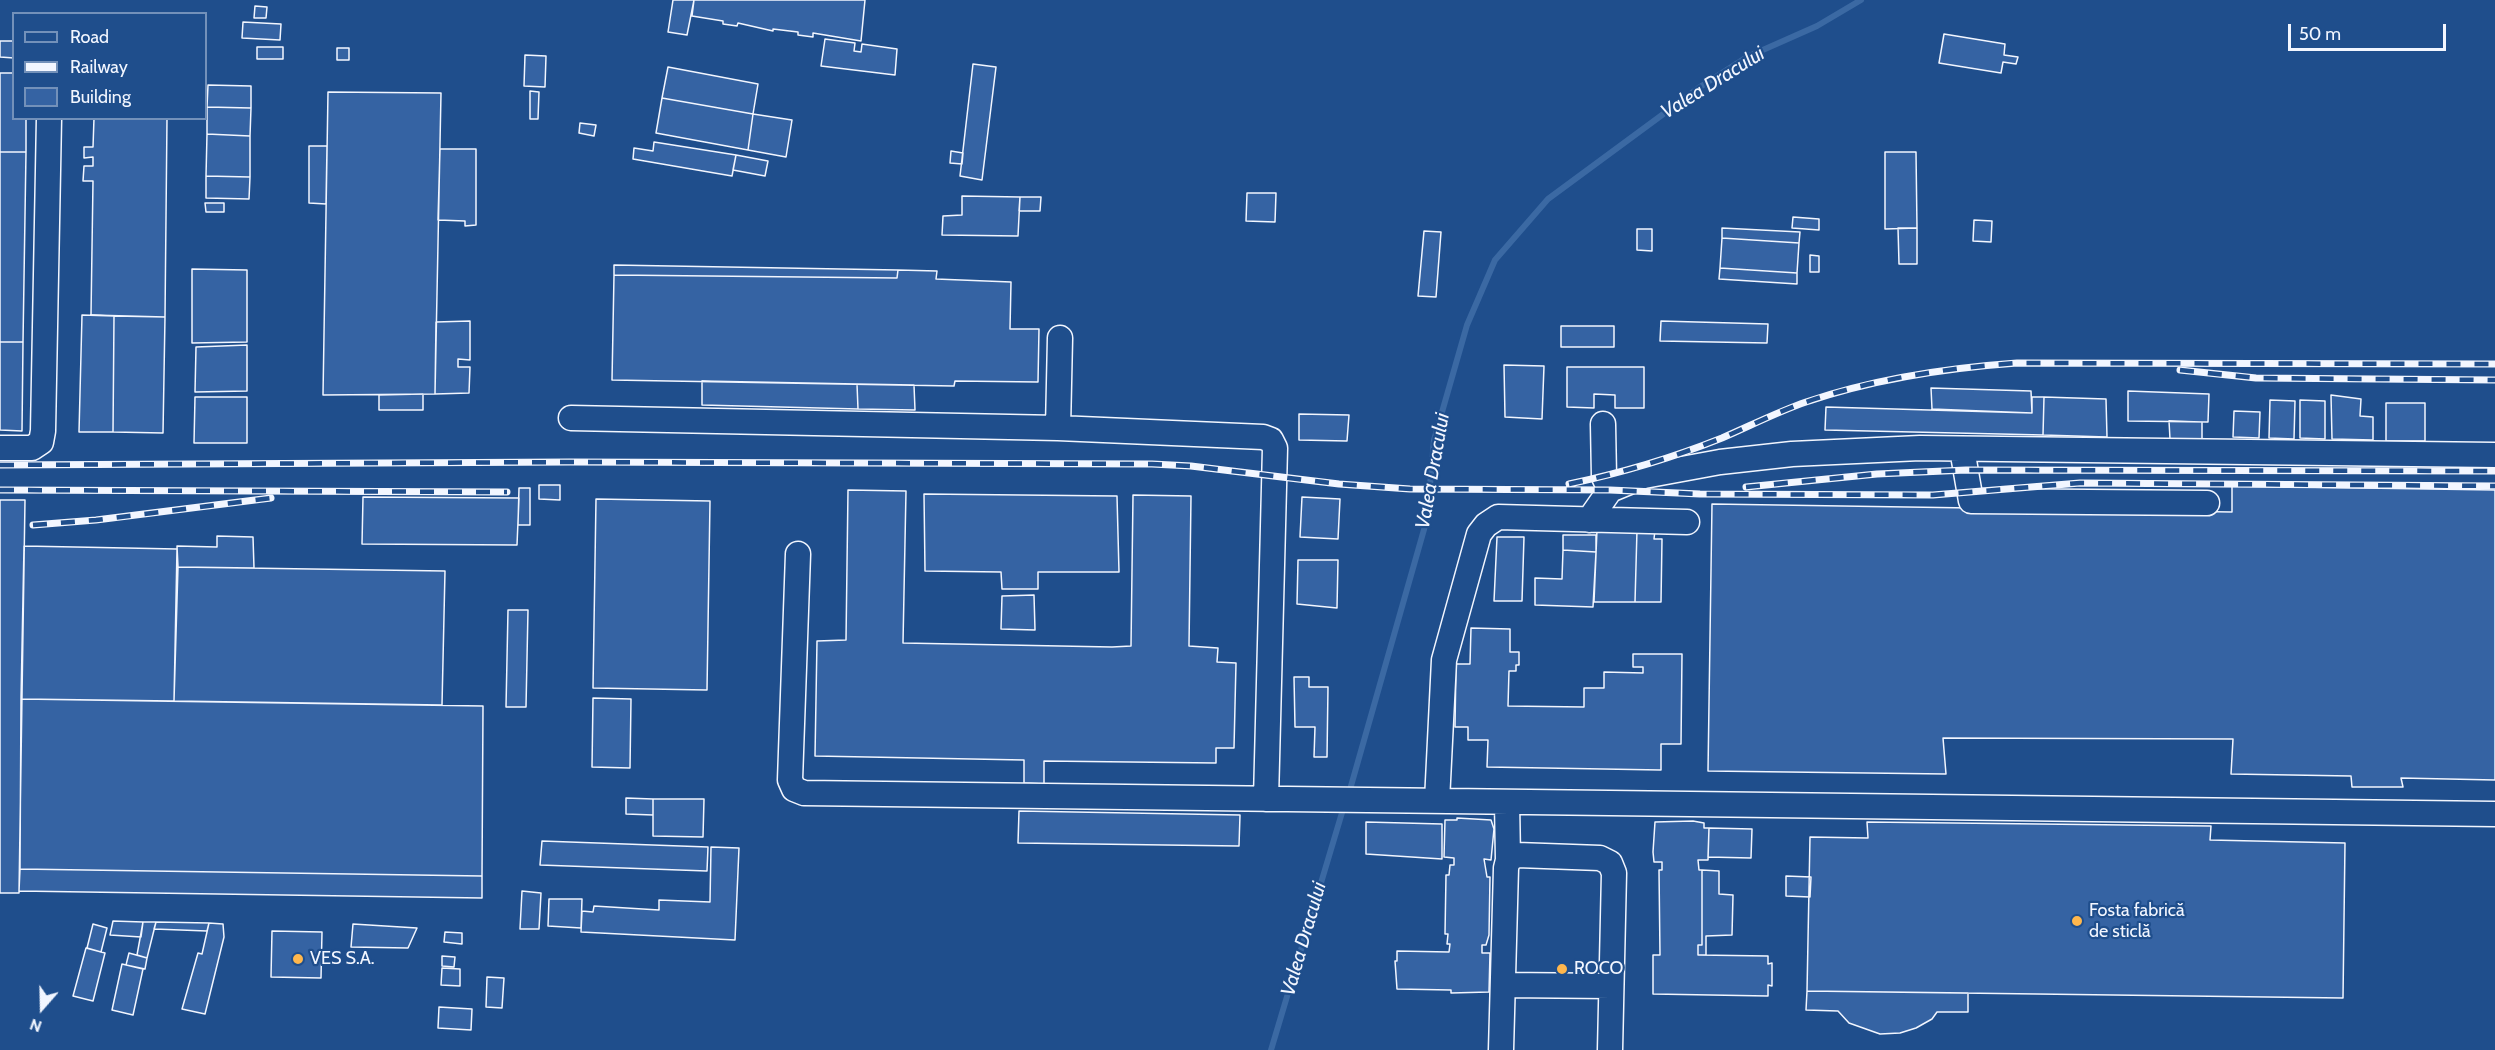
<!DOCTYPE html>
<html>
<head>
<meta charset="utf-8">
<style>
	body { margin:0 }
	#map { position:relative; width:2495px; height:1050px; overflow:hidden; background:#1f4e8c; font-family:Cabin,sans-serif }
	canvas { display:block }
	.legend { position:absolute; left:12px; top:12px; width:195px; height:108px; box-sizing:border-box; background:#1f4e8c; border:2px solid #7391ba; margin:0; padding:8px 10px; list-style:none; font-size:18px; color:#f2f6ff }
	.legend li { display:flex; align-items:center; gap:12px; height:30px }
	.legend b { width:30px; border:2px solid #7391ba }
	.north { position:absolute; left:12px; top:978px; width:60px; height:60px; -webkit-text-stroke:4px #1f4e8c; paint-order:stroke; rotate:200deg; font-size:16px; font-weight:700; line-height:24px; text-align:center; color:#f2f6ff }
	.north::after { content:''; display:block; margin:auto; width:21px; height:27px; background:#f2f6ff; clip-path:polygon(50% 0,100% 100%,50% 72%,0 100%) }
	.scale { position:absolute; left:2288px; top:24px; width:158px; height:27px; box-sizing:border-box; border:3px solid #f2f6ff; border-top:0; padding-left:8px; font-size:18px; line-height:21px; white-space:nowrap; color:#f2f6ff; -webkit-text-stroke:4px #1f4e8c; paint-order:stroke }
</style>
</head>
<body>
<div id="map">
<canvas width="2495" height="1050"></canvas>
<ul class="legend">
<li><b style="height:8px;background:#1f4e8c"></b>Road</li>
<li><b style="height:8px;background:#f2f6ff"></b>Railway</li>
<li><b style="height:16px;background:#3563a3"></b>Building</li>
</ul>
<div class="north">N</div>
<div class="scale">50 m</div>
</div>
<script>
const ctx = document.querySelector('canvas').getContext('2d');
ctx.lineJoin = 'round';
function stroke(path, color, width, dash) {
  ctx.strokeStyle = color;
  ctx.lineWidth = width;
  ctx.lineCap = dash ? 'butt' : 'round';
  ctx.setLineDash(dash || []);
  ctx.stroke(path);
}
function paint(path, color) {
  ctx.fillStyle = color;
  ctx.fill(path, 'evenodd');
}
function write(font, color, halo, rows, align = 'center') {
  ctx.font = font + ' Cabin,sans-serif';
  ctx.lineWidth = 4.5;
  ctx.setLineDash([]);
  ctx.textBaseline = 'middle';
  ctx.strokeStyle = halo;
  ctx.fillStyle = color;
  for (const [text, x, y, turn = 0] of rows) {
    ctx.save();
    ctx.translate(x, y);
    ctx.rotate((+turn || 0) * Math.PI / 180);
    ctx.textAlign = isNaN(turn) ? turn : align;
    if (halo) ctx.strokeText(text, 0, 0);
    ctx.fillText(text, 0, 0);
    ctx.restore();
  }
}
const stream = new Path2D(`
	M1349 793 1427 519 1434 440 1467 325 1495 260 1548 199 1700 87 1747 57 1817 26 1861 0
	M1271 1050 1344 806`);
const building = new Path2D(`
	M673 0H694L687 35 668 32Z
	M694 0H865L861 41 813 33V37L798 35V32L773 29V31L738 23 737 26 723 24V21L692 16Z
	M255 6 267 7 266 18H254Z
	M243 22 281 24 280 40 242 38Z
	M1944 34 2005 44 2004 55 2018 57 2016 64 2003 62 2001 73 1939 63Z
	M825 39 855 43 854 51 861 52 862 44 897 49 895 75 821 66Z
	M0 41H14V58L0 57Z
	M257 47H283V59H257Z
	M337 48H349V60H337Z
	M525 55 546 56 545 87 524 86Z
	M973 64 996 67 982 180 960 176Z
	M668 67 758 84 753 114 662 98Z
	M0 73H14V118H26V152H0Z
	M208 85 251 86V108L207 107Z
	M530 91 539 92 538 119H530Z
	M328 92 441 93 435 394 323 395Z
	M662 98 753 114 748 150 656 133Z
	M207 107 251 108 250 136 207 134Z
	M753 114 792 120 786 157 748 150Z
	M94 118H167L165 317 91 315 93 181H83L84 166H93V157L84 158V147H93Z
	M580 123 596 125 594 136 579 133Z
	M207 134 250 136V177L206 176Z
	M654 142 736 155 732 176 633 159 634 148 653 151Z
	M309 146H327L326 204 309 203Z
	M440 149H476V225L465 226V221L438 220Z
	M951 151 963 153 962 164 950 163Z
	M0 152H26L23 342H0Z
	M1885 152H1916L1917 228 1885 229Z
	M736 155 768 161 765 176 733 170Z
	M206 176 250 177 249 199 206 198Z
	M1247 193H1276L1275 222 1246 221Z
	M962 196 1020 197 1018 236 942 235 943 216 962 215Z
	M1020 197H1041L1040 211H1019Z
	M205 203H224V212H206Z
	M1793 217 1819 219V230L1792 228Z
	M1974 220 1992 221 1991 242 1973 241Z
	M1722 228 1800 232 1799 243 1722 238Z
	M1898 228H1917V264H1899Z
	M1637 229H1652V251L1637 250Z
	M1424 231 1441 232 1436 297 1418 296Z
	M1722 238 1799 243 1797 273 1720 268Z
	M1810 255 1819 256V272H1810Z
	M614 265 898 270 897 278 614 275Z
	M1720 268 1797 273V284L1719 279Z
	M192 269 247 270V342L192 343Z
	M898 270 937 271 936 279 1011 282 1010 329H1039L1038 382 955 381 954 386 612 380 614 275 897 278Z
	M82 315 114 316 113 432H79Z
	M114 316 165 317 163 433 113 432Z
	M470 321V360L458 359V367H470L469 393 435 394 436 322Z
	M1661 321 1768 324 1767 343 1660 341Z
	M1561 326H1614V347H1561Z
	M0 342H23L22 431 0 430Z
	M247 345V391L195 392 196 347Z
	M1504 365 1544 366 1542 419 1505 417Z
	M1567 367H1644V408H1615V395L1594 394V408L1567 407Z
	M702 381 857 384 858 409 702 405Z
	M857 384 914 385 915 410 858 409Z
	M1931 388 2031 391 2032 413 1932 409Z
	M2128 391 2209 394 2208 422 2128 421Z
	M423 394V410H379V395Z
	M2331 395 2361 399 2360 416 2373 417V440L2332 439Z
	M195 397H247V443H194Z
	M2032 397H2044L2043 435 1825 430 1826 407 2032 413Z
	M2044 397 2106 399 2107 437 2043 435Z
	M2270 400 2295 401 2294 439 2269 438Z
	M2300 400 2325 401V439L2300 438Z
	M2386 403H2425V441H2386Z
	M2234 411 2260 412 2259 438 2233 437Z
	M1299 414 1349 415 1347 441 1299 440Z
	M2169 421 2202 422V439H2170Z
	M539 485H560V500L539 499Z
	M2232 486 2495 490V780L2401 778 2403 787H2352L2351 776 2231 774 2233 739 1943 738 1946 774 1708 771 1712 504 2232 512Z
	M519 488H530V525H518Z
	M848 490 906 491 903 643 1112 647 1131 646 1133 495 1191 496 1189 646 1218 648 1217 662 1236 663 1234 748H1216V763L1044 761V784L1024 783V760L815 756 817 641 846 640Z
	M924 494 1117 496 1119 572H1038V589H1002L1001 572 925 571Z
	M363 497 519 498 517 545 362 544Z
	M1302 497 1340 499 1338 539 1300 537Z
	M596 499 710 501 707 690 593 688Z
	M0 500H25L19 893H0Z
	M1597 530H1637L1635 602H1594Z
	M1637 530H1655L1654 539H1662L1661 602H1635Z
	M1563 535H1596V552L1563 550Z
	M217 536 253 537 254 568 178 567 177 546 217 547Z
	M1497 537H1524L1522 601H1494Z
	M24 546 177 549 174 701 21 699Z
	M1563 550 1596 552 1593 607 1535 605V578L1562 579Z
	M1298 560H1338L1337 608 1297 604Z
	M178 567 445 571 442 705 174 701Z
	M1034 595 1035 630 1001 629 1002 596Z
	M508 610H528L526 707H506Z
	M1471 628 1510 629V652H1519V665H1516V671H1509L1508 706 1584 707V688H1604V672L1643 673V667H1633V654H1682L1681 744H1661V770L1487 767 1488 740H1468V727H1455L1456 664H1470Z
	M1294 677H1309V687H1328L1327 757H1314L1315 727H1295Z
	M593 698 631 699 630 768 592 767Z
	M21 699 483 706 482 876 20 869Z
	M626 798 653 799V815L626 814Z
	M653 799H704L703 837 653 836Z
	M1019 811 1240 815 1239 846 1018 843Z
	M1457 818 1491 820 1494 829 1491 860 1484 859 1487 877H1490L1489 935 1486 945H1482V953H1490L1489 992 1451 993V990L1397 989 1395 961H1397V951L1449 952 1450 944H1447L1448 934H1445L1446 875H1449L1450 865H1454V858L1444 857 1445 820H1457Z
	M1693 821 1704 823V828H1709L1708 860H1698L1699 870H1702V945H1698V955L1768 956V964L1772 963V986L1768 985V996L1653 994V955H1660L1659 870H1662V862H1654L1653 852 1655 822Z
	M1366 822 1442 824V859L1366 854Z
	M1867 822 2211 826 2210 840 2345 843 2343 998 1807 991 1810 837 1868 838Z
	M1709 828 1752 829 1751 858 1708 857Z
	M542 841 708 847 707 871 540 865Z
	M711 847 739 848 735 940 581 932 582 911 593 912 594 906 659 910V900L710 902Z
	M20 869 482 876V898L19 891Z
	M1702 870 1719 871V894L1733 895 1732 935 1706 936V955H1698V945H1702Z
	M1786 876 1811 877 1810 897 1786 896Z
	M522 891 541 893 539 929H520Z
	M549 899H582L581 928 548 926Z
	M113 921 143 922 141 937 110 935Z
	M143 922H156L147 958 137 955Z
	M156 922 209 923 207 931 154 929Z
	M209 923 223 924 224 937 205 1014 182 1009 198 953 202 954Z
	M93 924 107 928 101 952 87 948Z
	M353 924 417 928 408 948 351 947Z
	M272 931 322 932 321 978 271 977Z
	M445 932 462 933V944L444 942Z
	M86 948 105 953 93 1001 73 996Z
	M129 953 147 958 145 969 126 965Z
	M442 956 455 957 454 967 442 966Z
	M122 964 143 969 133 1015 112 1010Z
	M442 968 460 969V986L441 985Z
	M487 977 504 978 502 1008 486 1007Z
	M1807 991 1968 993V1012H1937L1932 1019 1916 1028 1900 1033 1880 1034 1849 1023 1838 1011 1806 1010Z
	M439 1007 472 1009 471 1030 438 1028Z`);
const minor = new Path2D(`
	M571 418 1058 428 1263 437 1271 440 1275 448 1266 799
	M1603 424 1604 477 1610 490
	M1058 428 1060 338
	M0 448H32L41 442 43 431 49 118
	M1962 449 1971 501 2207 503
	M1589 520 1610 490 1644 476 1720 462 1792 454 1920 448 2495 455
	M798 554 790 780 794 789 804 793 2495 814
	M1437 801 1444 660 1479 534 1486 525 1498 517 1687 522
	M1507 802 1508 860
	M1504 985 1611 986
	M1501 1050 1506 868 1508 860 1517 855 1600 858 1610 863 1614 873 1610 1050`);
const rail = new Path2D(`
	M2180 370 2256 378 2495 380
	M0 465 570 462 1152 464 1191 466 1339 484 1410 489 1610 490 1700 494 1933 495 2080 483 2495 486
	M1569 484C1621 473 1672 458 1722 438 1750 426 1777 412 1806 402 1874 379 1946 368 2017 363L2495 364
	M1746 487 1877 474 1966 470 2495 471
	M0 490 507 492
	M33 525 96 520 271 498`);
const markers = [
	[2077,921,6,"#ffb74d"],
	[298,959,6,"#ffb74d"],
	[1562,969,6,"#ffb74d"]
];
const poiNames = [
	["Fosta fabrică",2089,911],
	["de sticlă",2089,932],
	["VES S.A.",310,959],
	["ROCO",1574,969]
];
const waterNames = [
	["Valea Dracului",1713,83,-32],
	["Valea Dracului",1433,471,-80],
	["Valea Dracului",1304,939,-74]
];
stroke(stream, '#3b69a3', 6);
paint(building, '#3563a3');
stroke(building, '#f2f6ff', 1.5);
stroke(minor, '#f2f6ff', 27);
stroke(minor, '#1f4e8c', 24);
stroke(rail, '#f2f6ff', 7);
stroke(rail, '#1f4e8c', 4.5, [14]);
for (const [x, y, r, color] of markers) {
  const dot = new Path2D();
  dot.arc(x, y, r, 0, 2 * Math.PI);
  ctx.fillStyle = color;
  ctx.fill(dot);
  stroke(dot, '#1f4e8c', 2);
}
write('18px', '#f2f6ff', '#1f4e8c', poiNames, 'left');
write('italic 20px', '#f2f6ff', '#1f4e8c', waterNames);
</script>
</body>
</html>
